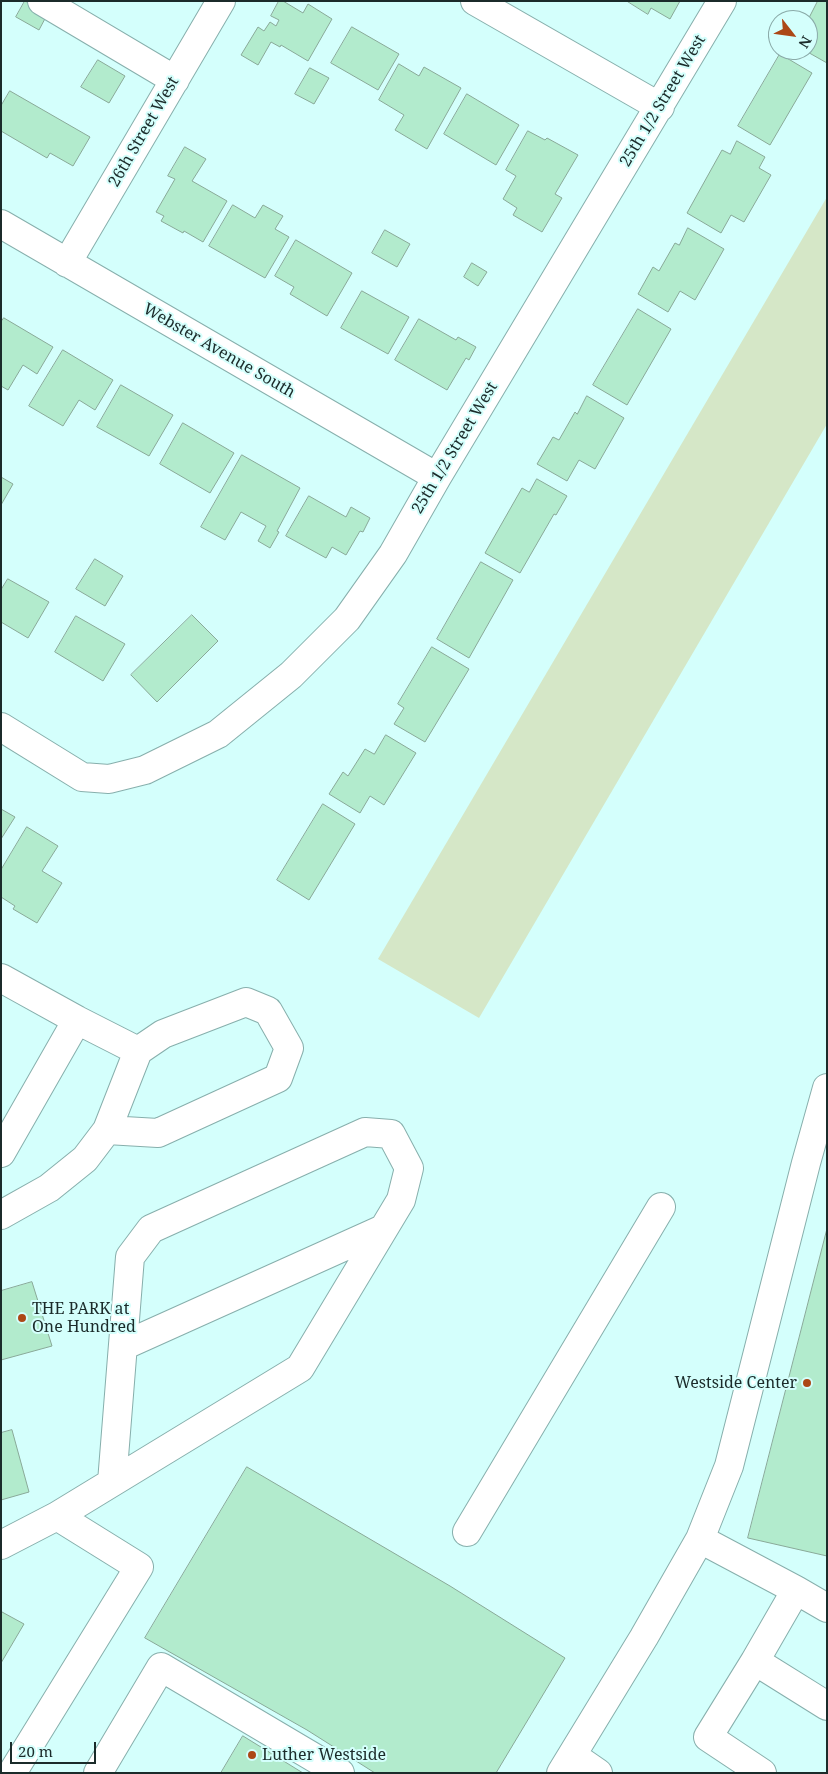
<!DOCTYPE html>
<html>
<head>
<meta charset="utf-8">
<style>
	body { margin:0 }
	#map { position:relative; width:828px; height:1774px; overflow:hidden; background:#d4fffc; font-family:"Noto Serif",serif }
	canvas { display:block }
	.frame { position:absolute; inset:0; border:2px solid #1b2b2a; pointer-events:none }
	.north { position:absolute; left:768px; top:10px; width:50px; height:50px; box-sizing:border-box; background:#d4fffc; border:1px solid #8aaaa8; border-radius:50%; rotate:120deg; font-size:14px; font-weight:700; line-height:20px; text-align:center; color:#1b2b2a }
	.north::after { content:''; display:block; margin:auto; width:18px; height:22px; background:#ac4816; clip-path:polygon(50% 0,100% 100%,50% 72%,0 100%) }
	.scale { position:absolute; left:10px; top:1742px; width:86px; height:22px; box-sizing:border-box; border:2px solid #1b2b2a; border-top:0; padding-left:6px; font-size:15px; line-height:18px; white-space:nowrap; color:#1b2b2a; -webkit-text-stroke:4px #d4fffc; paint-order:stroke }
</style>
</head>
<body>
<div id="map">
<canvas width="828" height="1774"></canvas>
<div class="frame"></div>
<div class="north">N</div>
<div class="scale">20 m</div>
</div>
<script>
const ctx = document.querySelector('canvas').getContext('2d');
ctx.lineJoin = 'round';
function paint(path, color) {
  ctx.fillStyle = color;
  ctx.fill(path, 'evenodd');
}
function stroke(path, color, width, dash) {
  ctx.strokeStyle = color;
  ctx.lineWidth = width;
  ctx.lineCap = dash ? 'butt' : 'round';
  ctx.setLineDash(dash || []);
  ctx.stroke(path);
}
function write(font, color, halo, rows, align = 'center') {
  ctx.font = font + ' "Noto Serif",serif';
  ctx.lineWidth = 4;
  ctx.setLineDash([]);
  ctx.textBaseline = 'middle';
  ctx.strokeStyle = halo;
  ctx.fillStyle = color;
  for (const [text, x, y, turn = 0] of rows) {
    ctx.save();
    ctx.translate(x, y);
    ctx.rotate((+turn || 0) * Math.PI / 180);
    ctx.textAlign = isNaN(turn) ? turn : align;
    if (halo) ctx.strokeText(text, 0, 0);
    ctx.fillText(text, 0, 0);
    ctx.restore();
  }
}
const green = new Path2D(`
	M827 197V424L479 1018 378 959Z`);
const building = new Path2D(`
	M25 1 48 13 39 30 16 17Z
	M279 1H283L303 13 308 4 332 19 308 61 281 45 280 47 271 42 258 65 241 55 258 27 264 31 270 22 276 26 279 20 271 16Z
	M627 1H680L670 19 651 8 648 14Z
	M818 1H827V63L804 50H808V20H799L803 13 809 17Z
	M352 27 399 54 378 90 331 63Z
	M780 54 812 73 770 145 738 126Z
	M98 60 125 76 109 103 81 87Z
	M399 64 419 76 424 67 461 88 427 149 395 130 404 115 379 100Z
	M310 68 329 78 314 104 295 94Z
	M10 91 90 137 73 166 50 153 47 158 1 131V106Z
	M467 94 519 125 496 165 444 134Z
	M528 131 545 140 547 138 578 155 555 194 562 198 542 232 513 215 517 208 503 199 516 176 506 170Z
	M737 141 765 157 759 168 771 175 744 222 731 215 721 233 687 213 722 150 730 154Z
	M185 147 206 159 192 181 227 201 203 242 184 231 183 233 161 221 164 216 156 212 175 179 168 176Z
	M233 205 255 218 263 205 283 216 275 229 289 237 265 278 209 246Z
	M688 228 724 249 695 300 680 291 668 312 638 294 653 267 659 271 675 243 679 245Z
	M385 230 410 244 397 267 372 253Z
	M296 240 352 273 327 316 290 294 294 287 275 276Z
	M472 263 487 272 478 286 464 277Z
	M362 291 409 317 388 354 341 328Z
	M638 309 671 329 627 405 593 385Z
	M4 318 53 347 37 374 23 365 8 390 1 386V322Z
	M419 319 456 340 458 337 476 347 469 360 466 358 447 390 395 360Z
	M63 350 113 380 95 410 79 400 63 426 29 406Z
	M121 385 173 415 149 456 97 427Z
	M587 396 624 418 595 469 579 460 567 481 537 464 553 437 559 440 575 412 577 414Z
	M183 423 234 453 210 493 160 464Z
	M242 455 300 488 277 531 279 532 270 548 258 541 266 526 241 512 225 540 201 527Z
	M1 477 13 484 1 505Z
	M537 479 567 496 556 515 554 514 520 573 485 553 522 488 529 492Z
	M309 496 346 517 351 507 370 518 363 532 360 531 346 555 332 547 326 558 286 536Z
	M95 559 123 576 105 606 76 589Z
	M481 562 513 580 469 658 437 639Z
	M8 579 49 602 28 638 1 622V590Z
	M192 615 218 641 157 702 131 675Z
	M76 616 125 644 103 681 55 652Z
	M432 647 469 669 425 742 394 724 404 708 398 704Z
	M386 735 416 753 384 805 370 796 360 813 329 794 343 772 348 776 365 749 374 754Z
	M323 804 355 824 309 900 277 880Z
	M1 809 15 817 1 839Z
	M27 827 58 846 42 871 62 883 37 923 13 909 15 906 1 897V870Z
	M827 1229V1556L748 1538Z
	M32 1282 52 1346 1 1360V1291Z
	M12 1430 29 1492 1 1500V1433Z
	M247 1467 450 1586 565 1658 496 1773H375L307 1730 145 1638Z
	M2 1612 24 1624 1 1663V1613Z
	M243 1736 303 1773H221Z`);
const minor = new Path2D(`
	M42 1 175 80
	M475 1 660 107
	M1 224 437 477
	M67 263 221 1
	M1 727 82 777 109 779 145 770 218 734 291 675 347 619 393 554 437 477 722 1
	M1 978 77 1020 138 1051 107 1130 85 1159 49 1188 1 1215
	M107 1130 158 1133 278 1078 289 1048 268 1011 246 1002 163 1034 138 1051
	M1 1153 77 1020
	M123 1346 383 1229
	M467 1532 661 1207
	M700 1539 796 1590 827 1608
	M1 1545 57 1516 300 1368 401 1200 409 1168 391 1134 365 1132 151 1229 130 1257 112 1482
	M796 1590 755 1661 827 1706
	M755 1661 708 1737 762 1773
	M572 1755 598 1773
	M12 1773 139 1567 57 1516
	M98 1773 161 1667 340 1773
	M561 1773 644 1637 700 1539 729 1466 806 1163 827 1088`);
const markers = [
	[22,1318,5,"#ac4816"],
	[807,1383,5,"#ac4816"],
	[252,1755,5,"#ac4816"]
];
const streetNames = [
	["25th 1/2 Street West",663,101,-59],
	["26th Street West",144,132,-60],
	["Webster Avenue South",219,351,30],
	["25th 1/2 Street West",455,448,-59]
];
const poiNames = [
	["THE PARK at",32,1309],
	["One Hundred",32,1327],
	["Westside Center",797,1383,"right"],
	["Luther Westside",262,1755]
];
paint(green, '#d5e7c7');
paint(building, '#b2ebcd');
stroke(building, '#89a998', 1);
stroke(minor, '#87afac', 30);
stroke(minor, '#fff', 28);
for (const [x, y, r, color] of markers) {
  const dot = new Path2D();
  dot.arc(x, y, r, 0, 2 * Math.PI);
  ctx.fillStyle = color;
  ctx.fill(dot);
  stroke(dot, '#d4fffc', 2);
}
write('16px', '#1b2b2a', '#d4fffc', streetNames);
write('16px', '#1b2b2a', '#d4fffc', poiNames, 'left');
</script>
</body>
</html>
